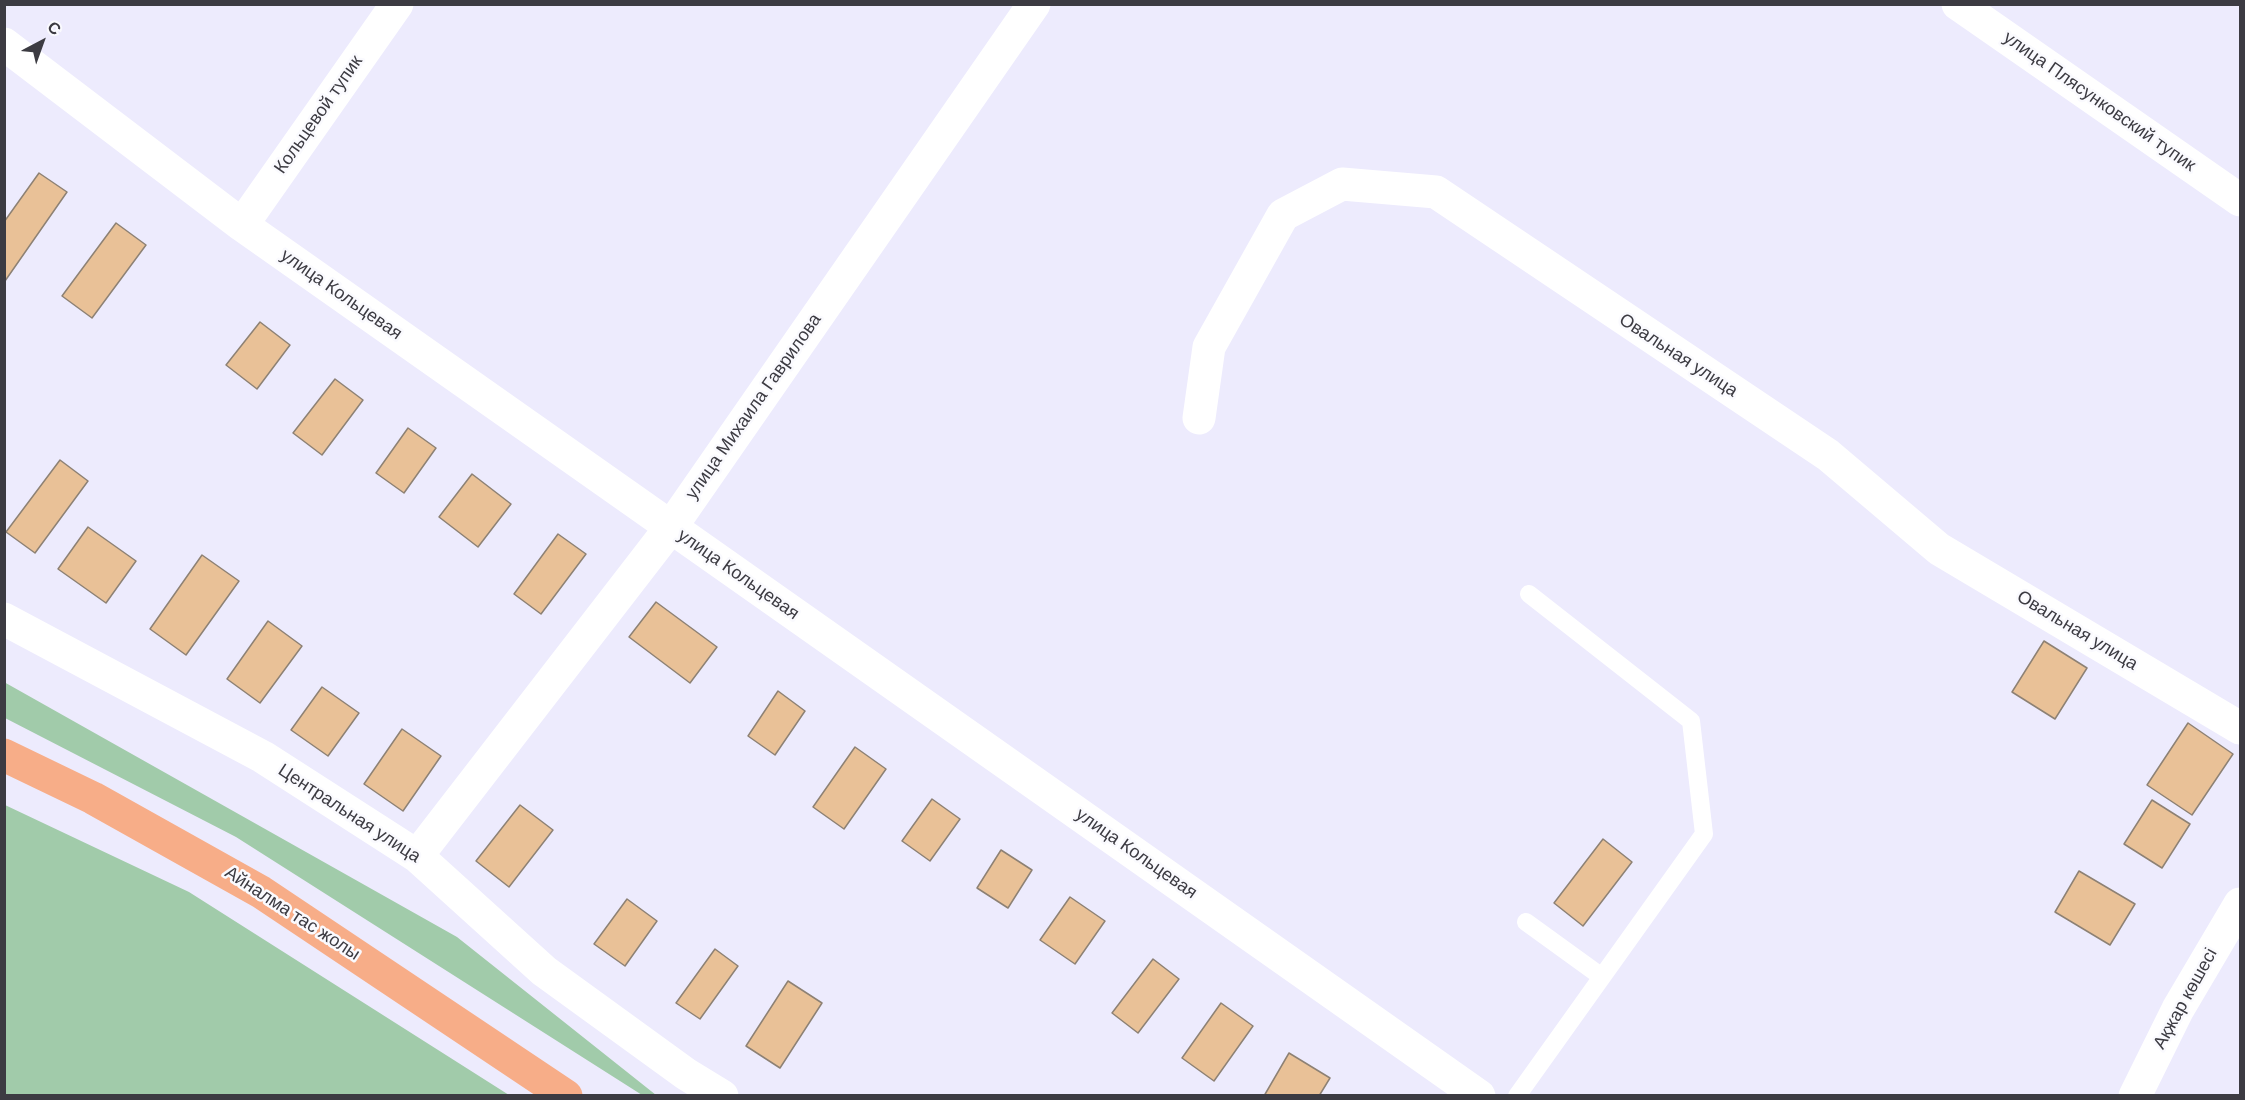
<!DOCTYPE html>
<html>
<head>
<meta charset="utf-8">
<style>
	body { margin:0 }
	#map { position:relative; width:2245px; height:1100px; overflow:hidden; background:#edebfd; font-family:"DM Sans",sans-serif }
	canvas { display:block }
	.frame { position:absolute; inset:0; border:6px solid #3c3b42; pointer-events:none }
	.north { position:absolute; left:12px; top:12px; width:60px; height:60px; -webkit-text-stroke:4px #fafafe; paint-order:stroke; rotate:41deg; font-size:16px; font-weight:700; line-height:24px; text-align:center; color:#3c3b42 }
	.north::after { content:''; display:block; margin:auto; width:21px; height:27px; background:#3c3b42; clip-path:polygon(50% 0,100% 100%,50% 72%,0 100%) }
</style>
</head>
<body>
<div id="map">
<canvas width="2245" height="1100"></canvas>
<div class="frame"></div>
<div class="north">С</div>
</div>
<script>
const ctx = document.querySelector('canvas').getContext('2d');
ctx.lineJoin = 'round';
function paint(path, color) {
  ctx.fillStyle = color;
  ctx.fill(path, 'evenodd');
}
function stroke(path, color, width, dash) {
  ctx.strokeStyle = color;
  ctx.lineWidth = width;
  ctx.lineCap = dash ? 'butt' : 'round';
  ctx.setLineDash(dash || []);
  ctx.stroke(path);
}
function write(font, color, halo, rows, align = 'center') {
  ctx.font = font + ' "DM Sans",sans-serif';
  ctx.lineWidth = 5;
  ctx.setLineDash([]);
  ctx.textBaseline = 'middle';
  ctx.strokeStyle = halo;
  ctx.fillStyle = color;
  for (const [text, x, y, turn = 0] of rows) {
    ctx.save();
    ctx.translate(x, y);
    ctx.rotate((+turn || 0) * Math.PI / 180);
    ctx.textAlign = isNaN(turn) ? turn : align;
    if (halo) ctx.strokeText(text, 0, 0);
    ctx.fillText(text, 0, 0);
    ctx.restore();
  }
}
const green = new Path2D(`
	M4 682 457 937 656 1095H642L236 837 5 718Z
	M5 805 189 892 509 1095H5Z`);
const building = new Path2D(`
	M39 173 67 192 5 281 4 222Z
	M116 223 146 245 92 318 62 296Z
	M260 322 290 345 257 389 226 365Z
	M335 379 363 400 322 455 293 433Z
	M408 428 436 448 404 493 376 473Z
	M60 460 88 481 35 553 6 532Z
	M472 474 511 504 478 547 439 517Z
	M88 527 136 561 106 603 58 569Z
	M558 534 586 554 541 614 514 594Z
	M202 555 239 581 186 655 150 629Z
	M656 602 717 647 690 683 629 637Z
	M268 621 302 646 260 703 227 679Z
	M2044 641 2087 668 2055 719 2012 692Z
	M322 687 359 713 328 756 291 730Z
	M778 691 805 711 775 755 748 736Z
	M2188 723 2233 754 2192 815 2147 785Z
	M402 729 441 756 403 811 364 784Z
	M855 747 886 769 844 829 813 807Z
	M932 799 960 819 930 861 902 841Z
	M2152 800 2190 824 2162 868 2124 844Z
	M520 805 553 830 509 887 476 861Z
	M1603 839 1632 862 1583 926 1554 903Z
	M1001 850 1032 870 1008 908 977 888Z
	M2079 871 2135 904 2110 945 2055 912Z
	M1070 897 1105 921 1075 964 1040 940Z
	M627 899 657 921 625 966 594 944Z
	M715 949 738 966 700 1019 676 1003Z
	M1153 959 1179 979 1138 1033 1112 1013Z
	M788 981 822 1003 780 1068 746 1046Z
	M1221 1003 1253 1026 1214 1081 1182 1058Z
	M1289 1053 1330 1078 1319 1096H1264Z`);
const lane = new Path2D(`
	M1526 922 1602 977
	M1517 1096 1704 834 1691 721 1529 594`);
const street = new Path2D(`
	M1958 4 2240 200
	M4 44 242 225 1479 1096
	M242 225 397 4
	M1199 418 1209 347 1283 215 1342 184 1436 192 1828 455 1939 549 2240 728
	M4 619 263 757 417 856 544 971 686 1074 722 1096
	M417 856 671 527 1034 4`);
const secondary = new Path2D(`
	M2135 1096 2178 1009 2240 904`);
const highway = new Path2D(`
	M4 755 93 798 261 892 566 1096`);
const streetNames = [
	["улица Плясунковский тупик",2099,102,35],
	["Кольцевой тупик",319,115,-55],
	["улица Кольцевая",341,295,35],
	["Овальная улица",1678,356,33],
	["улица Михаила Гаврилова",754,407,-55],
	["улица Кольцевая",738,575,35],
	["Овальная улица",2077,631,31],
	["Центральная улица",349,814,33],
	["улица Кольцевая",1136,854,35],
	["Айналма тас жолы",292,914,33],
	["Ақжар көшесі",2186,999,-61]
];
paint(green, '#a1cbaa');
paint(building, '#e9c197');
stroke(building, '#8d8174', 1.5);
stroke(lane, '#fff', 18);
stroke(street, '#fff', 33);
stroke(secondary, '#fff', 33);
stroke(highway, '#f7ad88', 33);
write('18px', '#3c3b42', '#fafafe', streetNames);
</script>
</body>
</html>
